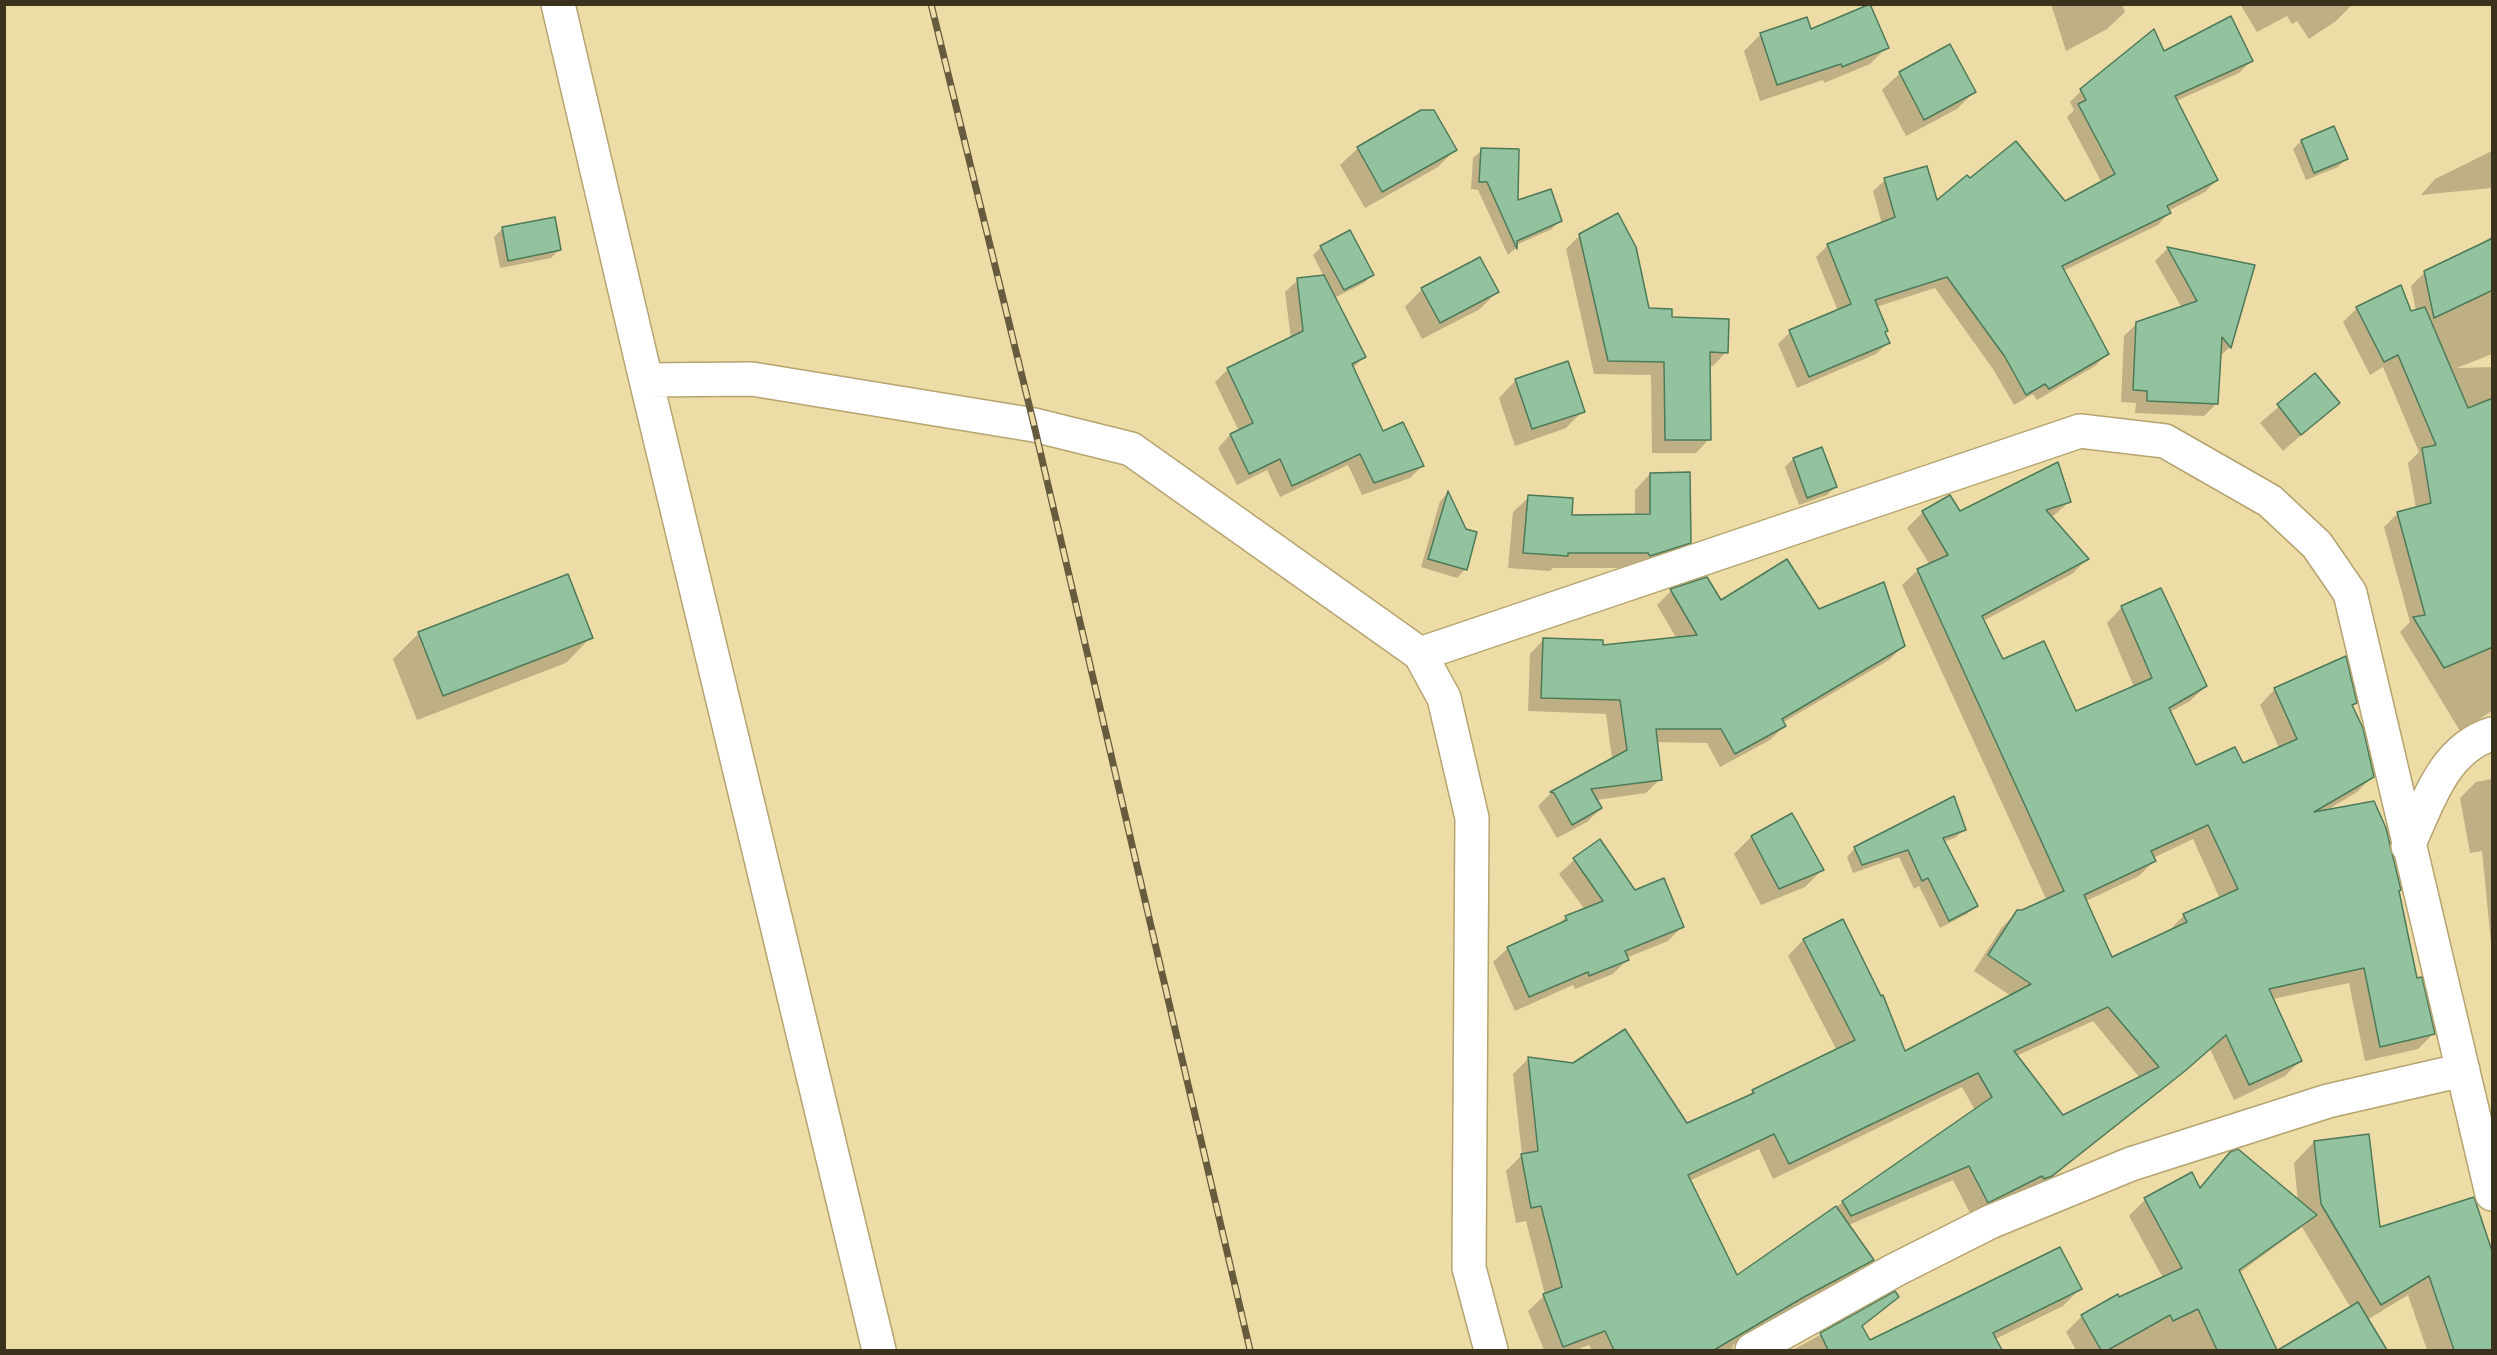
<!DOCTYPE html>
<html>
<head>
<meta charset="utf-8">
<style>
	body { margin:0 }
	#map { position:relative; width:2497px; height:1355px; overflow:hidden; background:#eedca6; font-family:"Fira Sans",sans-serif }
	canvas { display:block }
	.frame { position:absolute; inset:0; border:6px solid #3a321d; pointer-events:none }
</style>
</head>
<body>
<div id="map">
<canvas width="2497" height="1355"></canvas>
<div class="frame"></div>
</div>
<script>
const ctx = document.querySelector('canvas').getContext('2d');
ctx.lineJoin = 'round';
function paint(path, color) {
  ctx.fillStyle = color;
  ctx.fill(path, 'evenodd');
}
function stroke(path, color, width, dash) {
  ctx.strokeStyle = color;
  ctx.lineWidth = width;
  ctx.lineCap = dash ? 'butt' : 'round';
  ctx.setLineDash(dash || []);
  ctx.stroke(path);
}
const shadow = new Path2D(`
	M2051 4H2122L2125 12 2107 29 2066 51Z
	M2240 4H2353L2336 21 2309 39 2297 21 2292 24 2287 16 2257 32Z
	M1810 31 1887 47 1870 64 1824 83 1823 80 1760 101 1744 51 1761 34Z
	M1950 47 1974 92 1957 109 1906 136 1882 90 1900 73Z
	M2163 53 2251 61 2239 73 2176 101 2217 180 2205 192 2168 211 2169 213 2158 225 2063 271 2107 354 2095 366 2037 400 2033 394 2014 405 1993 369 1935 288 1876 307 1887 331 1884 333 1888 343 1876 354 1797 388 1778 344 1790 332 1838 311 1816 257 1828 245 1882 224 1873 191 1885 180 1936 203 1970 180 2065 203 2102 183 2067 117 2074 110 2070 102 2082 90Z
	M2301 141 2346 159 2338 167 2306 180 2293 149Z
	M1358 148 1455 150 1438 167 1365 208 1340 165Z
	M1482 150 1516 202 1560 220 1552 229 1516 245V248L1508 255 1478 190 1471 189 1473 158Z
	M2492 151V188L2421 195 2435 179Z
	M554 219 560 249 551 258 500 268 494 237 502 229Z
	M1580 235 1647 310 1670 318 1726 352 1713 366H1709V439L1696 453H1652L1651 375 1594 374 1566 249Z
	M2492 236V354L2457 368 2492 367V711L2460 731 2400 632 2410 622 2384 527 2398 513 2416 508 2408 463 2419 452 2383 367 2370 375 2343 322 2357 308 2411 313 2416 311 2411 286 2425 272 2478 246Z
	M1321 247 1372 275 1364 283 1334 298 1364 357 1353 368 1383 433 1422 466 1410 478 1362 495 1348 465 1280 497 1267 470 1237 485 1218 448 1230 435 1239 431 1215 382 1228 369 1291 339 1285 292 1298 280 1324 277 1313 255Z
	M2167 249 2253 266 2230 347 2219 357 2216 404 2204 416 2135 413 2136 403 2121 402 2124 336 2136 324 2182 308 2155 261Z
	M1422 289 1497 292 1480 309 1422 339 1405 307Z
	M2315 375 2338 403 2283 451 2260 423Z
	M1516 380 1583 411 1566 428 1515 446 1499 398Z
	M1793 459 1835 487 1827 495 1799 505 1785 467Z
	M1650 474 1689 542 1673 558 1632 568H1553L1550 571 1508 568 1513 512 1529 497 1570 517 1635 516V490Z
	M1448 493 1465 569 1457 578 1421 567 1440 501Z
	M1949 497 1959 513 2069 502 2051 518 2087 559 2072 574 1983 621 2003 661 2076 713 2134 687 2107 623 2122 607 2206 686 2190 701 2170 712 2195 767 2242 765 2279 748 2260 705 2275 689 2355 702 2351 706 2373 776 2357 792 2324 812 2397 892 2415 980 2433 1034 2418 1049 2365 1061 2349 983 2272 999 2300 1061 2285 1076 2234 1100 2210 1049 2167 1086 2035 1191 1972 1217 1953 1180 1844 1227 1862 1265 1847 1281 1733 1345 1732 1350H1592L1589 1345 1576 1350H1544L1528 1311 1545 1295 1526 1221 1516 1223 1506 1171 1522 1155 1513 1074 1528 1059 1686 1124 1747 1097 1753 1091 1837 1051 1788 956 1803 940 1842 921 1904 1053 2011 996 1974 971 2002 927 2018 912 2047 901 1902 585 1918 570 1930 565 1907 528 1923 512ZM2193 839 2220 899 2184 915 2169 931 2111 959 2086 901 2139 876 2154 861 2153 858ZM2093 1021 2140 1078 2063 1117 2016 1056ZM1962 1087 1975 1110 1736 1277 1689 1181 1759 1149 1773 1179Z
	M1706 579 1721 602 1818 611 1903 646 1889 660 1782 723 1784 726 1770 740 1720 767 1707 743 1656 742 1660 779 1646 793 1596 800 1601 808 1587 822 1557 838 1538 806 1551 793 1612 759 1606 714 1528 711 1530 654 1544 639 1601 647 1677 639 1657 605 1671 591Z
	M419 633 591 637 566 663 417 720 393 659Z
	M2492 779V953L2482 851 2470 853 2460 798 2476 782Z
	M1792 815 1822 870 1805 887 1761 905 1734 854 1751 837Z
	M1964 830 1955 838 1943 842 1976 906 1967 914 1940 928 1919 886 1914 889 1899 857 1853 873 1847 857 1855 848Z
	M1600 841 1635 891 1682 927 1668 941 1626 958 1627 960 1613 974 1575 989 1573 985 1515 1011 1493 962 1508 948 1556 926 1566 917 1585 910 1559 874 1574 860Z
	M2314 1142 2379 1229 2492 1275V1350H2427L2408 1295 2367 1320 2385 1350H2281L2351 1308 2302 1227 2239 1273 2275 1350H2076L2066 1332 2082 1316 2117 1296 2119 1299 2163 1278 2129 1216 2145 1200 2191 1174 2199 1188 2231 1153 2298 1202 2294 1163Z
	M2080 1289 2063 1306 1973 1350H1943L1929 1322Z
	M1879 1302 1882 1308 1861 1328 1875 1350H1793Z`);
const building = new Path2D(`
	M1870 4 1889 48 1842 67 1841 64 1777 85 1760 33 1807 17 1811 29Z
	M2231 16 2253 61 2175 96 2218 180 2167 206 2171 213 2062 266 2109 354 2049 389 2045 384 2026 395 2005 357 1947 277 1875 300 1888 331 1885 332 1890 343 1809 377 1789 330 1851 304 1827 244 1895 217 1884 178 1927 166 1937 200 1967 175 1970 178 2016 141 2065 201 2115 174 2078 104 2086 100 2080 89 2154 29 2164 51Z
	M1950 44 1976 92 1924 120 1899 72Z
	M1421 110H1434L1457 150 1382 192 1357 147Z
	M2334 126 2348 159 2314 173 2301 140Z
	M1481 148 1519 149 1518 200 1551 189 1562 221 1517 241V249L1487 182H1479Z
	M1618 213 1636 247 1649 308 1672 309V317L1729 319 1728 353 1710 352 1711 440H1665L1664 362 1608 361 1579 234Z
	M555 217 561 250 508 261 502 227Z
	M1350 230 1374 275 1344 290 1320 246Z
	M2493 238V290L2434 318 2424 271Z
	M2167 247 2255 265 2231 348 2222 337 2218 404 2147 401V391L2133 390 2136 322 2197 301Z
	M1480 257 1499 292 1440 323 1421 288Z
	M1324 275 1366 357 1352 364 1383 431 1403 422 1424 466 1374 483 1360 454 1292 486 1280 459 1249 474 1230 434 1253 423 1227 368 1303 331 1297 278Z
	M2401 285 2411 311 2425 307 2468 408 2493 398V647L2444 668 2413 617 2425 615 2397 512 2431 503 2422 448 2436 445 2398 355 2384 362 2356 307Z
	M1568 361 1585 412 1532 429 1515 379Z
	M2315 373 2340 403 2301 435 2277 404Z
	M1822 447 1837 487 1807 498 1793 458Z
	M2058 462 2071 502 2046 510 2089 559 1982 616 2003 659 2044 641 2076 711 2152 678 2121 606 2161 588 2207 686 2169 708 2196 765 2235 747 2243 763 2297 739 2274 688 2346 656 2357 703 2352 705 2363 728 2374 777 2314 812 2374 801 2386 828 2401 890 2399 891 2417 978 2422 977 2435 1034 2380 1047 2364 968 2269 989 2302 1061 2249 1085 2226 1035 2185 1071 2052 1176 2044 1179 2042 1176 1988 1203 1969 1166 1851 1216 1842 1201 1992 1097 1978 1073 1789 1164 1774 1134 1688 1175 1737 1275 1836 1206 1874 1260 1804 1297 1714 1350H1614L1605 1331 1563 1347 1543 1294 1562 1287 1541 1206 1531 1208 1521 1154 1538 1151 1528 1057 1573 1063 1625 1029 1687 1123 1754 1093 1752 1090 1855 1040 1803 939 1843 919 1881 996 1883 995 1905 1051 2031 984 1988 955 2017 910H2022L2064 891 1917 569 1948 555 1922 511 1950 495 1960 511ZM2208 825 2238 889 2183 914 2187 922 2112 957 2084 895 2156 861 2151 851ZM2108 1007 2159 1067 2063 1115 2014 1051Z
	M1690 472 1691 543 1650 556 1648 553H1568V556L1523 553 1528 495 1573 498 1572 515 1650 514V473Z
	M1448 491 1466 529 1477 532 1467 570 1428 559Z
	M1787 559 1819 609 1884 582 1905 646 1782 719 1786 726 1735 754 1721 729H1656L1662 780 1591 789 1602 808 1572 825 1554 793 1550 792 1627 750 1620 700 1541 698 1543 638 1603 640V645L1697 635 1670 589 1707 577 1721 600Z
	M568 574 593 638 443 696 418 632Z
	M1954 796 1966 830 1943 838 1978 906 1949 921 1928 878 1922 881 1908 850 1862 865 1854 847Z
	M1792 813 1824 870 1779 889 1751 836Z
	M1600 839 1635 890 1664 878 1684 927 1625 951 1629 960 1589 976 1588 972 1529 997 1507 947 1567 920 1565 916 1603 901 1573 858Z
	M2369 1134 2380 1227 2474 1197 2493 1254V1350H2454L2429 1276 2381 1305 2321 1204 2314 1141Z
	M2238 1149 2317 1215 2239 1270 2277 1350H2217L2198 1309 2173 1321 2170 1315 2108 1350H2101L2081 1315 2118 1294 2119 1297 2182 1268 2144 1198 2192 1172 2200 1188 2230 1152Z
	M2060 1247 2082 1289 1993 1333 2002 1350H1828L1820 1333 1895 1291 1899 1297 1862 1326 1870 1340Z
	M2358 1302 2387 1350H2278Z`);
const street = new Path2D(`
	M558 4 646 380 879 1350
	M646 380 752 379 1034 425 1131 449 1420 654 1444 698 1472 818 1469 1268 1491 1350
	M1420 654 2080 431 2165 441 2270 501 2317 545 2350 593 2492 1194
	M2408 846C2428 803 2443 749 2492 734
	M1752 1350 1895 1270 1990 1222 2131 1164 2328 1101 2463 1070`);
const rail = new Path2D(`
	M931 4 1034 425 1250 1350`);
paint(shadow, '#0003');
paint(building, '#93c29e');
stroke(building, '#4d7a59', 1.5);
stroke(street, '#b5a470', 36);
stroke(street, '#fff', 33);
stroke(rail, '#665b3e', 7);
stroke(rail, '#eedca6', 4.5, [14]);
</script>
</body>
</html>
